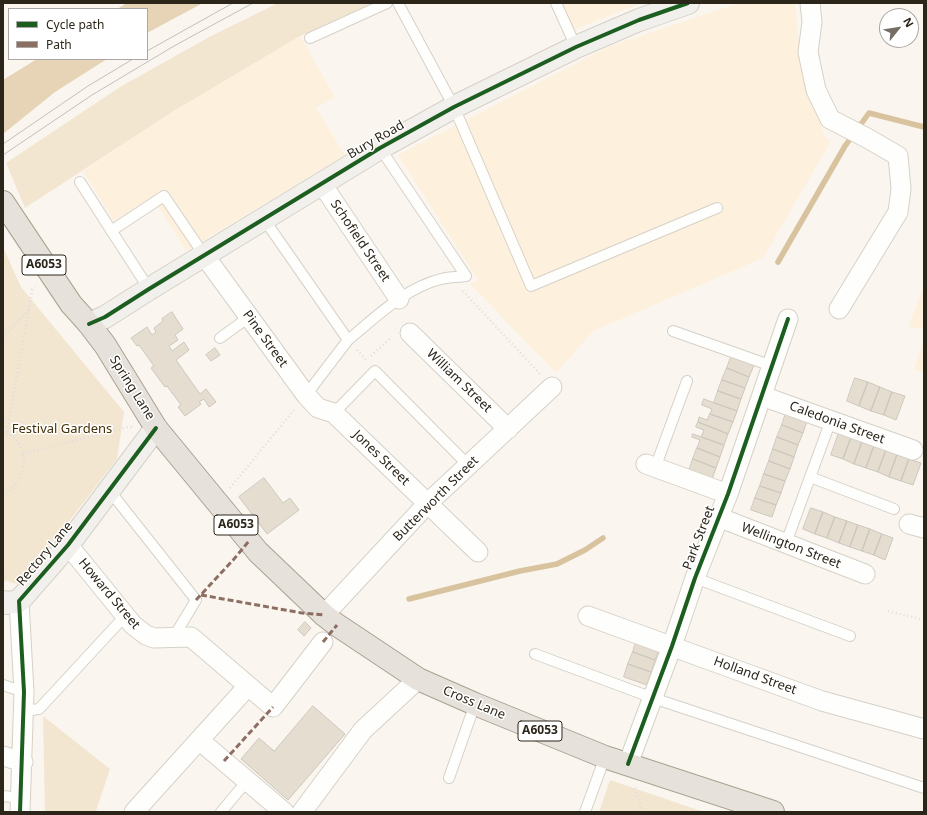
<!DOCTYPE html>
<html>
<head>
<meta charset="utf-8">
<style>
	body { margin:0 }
	#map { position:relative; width:927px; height:815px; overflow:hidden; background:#faf6ef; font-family:"Noto Sans",sans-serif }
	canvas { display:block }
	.frame { position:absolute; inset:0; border:4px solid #2c2519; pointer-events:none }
	.legend { position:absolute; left:8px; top:8px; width:140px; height:52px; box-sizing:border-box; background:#fff; border:1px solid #aba8a3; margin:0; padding:5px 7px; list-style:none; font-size:12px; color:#2c2519 }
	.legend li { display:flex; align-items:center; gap:8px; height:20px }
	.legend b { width:20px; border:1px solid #aba8a3 }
	.north { position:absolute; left:879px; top:8px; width:40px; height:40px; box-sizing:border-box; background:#fff; border:1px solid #aba8a3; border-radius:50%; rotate:60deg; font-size:11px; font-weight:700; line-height:16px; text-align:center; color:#2c2519 }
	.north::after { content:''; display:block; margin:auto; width:14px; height:18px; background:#746e64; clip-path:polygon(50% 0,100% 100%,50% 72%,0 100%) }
</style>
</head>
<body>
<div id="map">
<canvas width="927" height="815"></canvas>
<div class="frame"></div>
<ul class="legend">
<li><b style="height:5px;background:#1b5e20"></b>Cycle path</li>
<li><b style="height:5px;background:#8d6e63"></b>Path</li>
</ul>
<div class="north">N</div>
</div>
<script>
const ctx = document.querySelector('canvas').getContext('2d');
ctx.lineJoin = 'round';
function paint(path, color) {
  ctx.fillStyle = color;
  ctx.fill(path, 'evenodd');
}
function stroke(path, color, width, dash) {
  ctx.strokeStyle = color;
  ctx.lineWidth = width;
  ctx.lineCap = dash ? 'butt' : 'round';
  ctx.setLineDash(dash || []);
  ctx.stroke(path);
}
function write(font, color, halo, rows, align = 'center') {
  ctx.font = font + ' "Noto Sans",sans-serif';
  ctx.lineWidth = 3;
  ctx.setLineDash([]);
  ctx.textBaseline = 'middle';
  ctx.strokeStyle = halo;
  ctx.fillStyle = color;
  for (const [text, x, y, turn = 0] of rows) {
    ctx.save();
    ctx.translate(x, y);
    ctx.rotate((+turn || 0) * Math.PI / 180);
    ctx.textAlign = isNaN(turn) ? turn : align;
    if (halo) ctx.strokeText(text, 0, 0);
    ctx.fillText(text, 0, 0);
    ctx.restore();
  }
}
const built = new Path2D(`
	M551 3H642L565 33Z
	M740 3H795L798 37 824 136 831 141 763 258 593 331 556 373 470 284 478 280 398 155 608 47Z
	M300 36 335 97 316 108 345 155 186 251 152 197 114 221 83 171 172 112Z
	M924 284V329L909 327Z
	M924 338V372L914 370Z`);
const green = new Path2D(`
	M278 3H373L300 36 172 112 25 208 6 163 120 87 211 36Z
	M3 247 21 287 124 412 117 459 20 585 3 580Z
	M43 716 110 769 96 811 97 812H45Z
	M610 780 704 812H599Z`);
const forest = new Path2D(`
	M127 3H203L147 33V9H117Z
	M37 59H107L55 92 3 134V80Z`);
const stream = new Path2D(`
	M778 262 845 146 869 113 924 127
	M409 599 520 571 557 564 585 550 603 538`);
const building = new Path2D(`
	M172 312 183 329 175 335 178 340 169 346 172 351 184 342 189 350 176 360 200 394 206 389 216 402 209 407 204 399 199 402 201 404 185 416 178 407 181 405 167 386 165 387 151 368 154 366 139 345 137 346 131 338 147 327 152 335 156 332 154 328 163 321 162 319Z
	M215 348 220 355 211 361 206 355Z
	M731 357 754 365 749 377 727 368Z
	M727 368 749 377 745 388 722 380Z
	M855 378 868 382 859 406 847 401Z
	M722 380 745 388 741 399 718 391Z
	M868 382 880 387 871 411 859 406Z
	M880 387 892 392 884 415 871 411Z
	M718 391 741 399 737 411 714 403Z
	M892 392 905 396 896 420 884 415Z
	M704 399 737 411 733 422 710 414 712 409 702 405Z
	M786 413 807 421 803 433 782 425Z
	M710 414 733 422 728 434 698 422 699 417 707 420Z
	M698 422 728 434 724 445 701 437 704 430 696 427Z
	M782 425 803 433 798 445 777 437Z
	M839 433 851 438 843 459 831 455Z
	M693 434 724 445 720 457 697 448 700 440 692 437Z
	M777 437 798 445 794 457 773 449Z
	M851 438 862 442 854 464 843 459Z
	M862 442 874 446 866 468 854 464Z
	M874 446 886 450 878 472 866 468Z
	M697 448 720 457 716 468 693 459Z
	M773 449 794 457 790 469 769 461Z
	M886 450 897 455 889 477 878 472Z
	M897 455 909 459 901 481 889 477Z
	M693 459 716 468 712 479 689 471Z
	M909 459 921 463 913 485 901 481Z
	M769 461 790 469 785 481 764 474Z
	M764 474 785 481 781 493 760 486Z
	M264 478 283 503 290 498 299 510 267 534 239 497Z
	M760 486 781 493 776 505 755 498Z
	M755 498 776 505 772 517 751 510Z
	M811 508 823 512 815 534 803 529Z
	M823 512 835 517 827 538 815 534Z
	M835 517 847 521 839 543 827 538Z
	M847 521 858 525 850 547 839 543Z
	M858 525 870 529 862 551 850 547Z
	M870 529 882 534 874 555 862 551Z
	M882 534 893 538 885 560 874 555Z
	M305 622 311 628 304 636 298 630Z
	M637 639 660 648 655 660 633 652Z
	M633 652 655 660 651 672 628 664Z
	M628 664 651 672 647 685 624 677Z
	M313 706 345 734 288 800 241 759 259 738 274 751Z`);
const path = new Path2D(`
	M463 291 540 374
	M3 337 29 310
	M357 350 367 361
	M371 356 392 337
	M3 431C32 442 29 482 3 495
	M7 432 32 290 35 287
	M22 454 128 427H132
	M230 488 294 410
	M3 573 4 583
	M888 611 924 620
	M635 788 641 807 639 812`);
const lane = new Path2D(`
	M398 3 454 107 531 286 717 208
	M556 3 576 47
	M310 38 387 3
	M80 182 149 289
	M264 219 348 340 306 395
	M111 231 164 196 204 255
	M673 331 772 366
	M220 338 249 317
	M348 340C376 317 405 288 441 279 449 277 458 277 466 276L380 148
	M334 413 375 371 468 465
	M655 468 687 381
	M810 477 894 509
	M109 490 196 600 173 638
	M786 543 831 420
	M695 578 850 636
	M535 654 653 698 924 788
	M3 685 24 692
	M24 711 39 709 125 616
	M449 778 475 704
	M3 796 21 798
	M221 812 247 781
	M585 812 605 757`);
const street = new Path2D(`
	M810 3 812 22 808 52 816 90 830 119 867 138 898 156 901 189 898 212 839 309
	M322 184 399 299
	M204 255 306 395 318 408 334 413 339 418 478 552
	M410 333 508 429
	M762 396 913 450
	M646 464 728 494
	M718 517 865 574
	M909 524 924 528
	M68 545 133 625 146 635 154 638 191 637 273 707 323 642
	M19 601 24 692 20 812
	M324 615 428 503 552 387
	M588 616 822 701 924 729
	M199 740 284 812
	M3 756 23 762
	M628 764 672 646 695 578 728 494 788 319
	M134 812 248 686
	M302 812 363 730 418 679`);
const secondary = new Path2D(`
	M89 324 105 317 149 289 380 148 454 107 576 47 639 20 688 3
	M3 602 7 603 19 601 68 545 156 428`);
const primary = new Path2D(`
	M3 202 71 304 89 324 105 345 156 428 258 552 324 615 337 625 418 679 475 704 605 757 773 812`);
const tram = new Path2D(`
	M147 51 233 3
	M3 144 88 86 133 59
	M3 155 92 95 174 46 253 3`);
const quiet = new Path2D(`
	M201 595 302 613 324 615
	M196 600 234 559 249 541
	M323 642 337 625
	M224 761 273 707`);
const cycleway = new Path2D(`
	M89 324 105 317 149 289 380 148 454 107 576 47 639 20 688 3
	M628 764 672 646 695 578 728 494 788 319
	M20 812 24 692 19 601 68 545 156 428`);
const shields = [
	[44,265,44],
	[236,525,44],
	[540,731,44]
];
const shieldNames = [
	["A6053",44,265],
	["A6053",236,525],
	["A6053",540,731]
];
const streetNames = [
	["Bury Road",376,140,-30],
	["Schofield Street",360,241,56],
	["Pine Street",265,339,54],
	["William Street",459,381,44],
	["Spring Lane",132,388,58],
	["Caledonia Street",837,423,20],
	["Jones Street",381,458,44],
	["Butterworth Street",436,499,-45],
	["Park Street",699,538,-69],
	["Wellington Street",791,546,21],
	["Rectory Lane",45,554,-50],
	["Howard Street",109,594,50],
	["Holland Street",755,676,20],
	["Cross Lane",474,703,23]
];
const parkNames = [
	["Festival Gardens",62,429]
];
paint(built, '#fdf0dc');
paint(green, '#f3e6d0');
paint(forest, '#e7d4b6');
stroke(stream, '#d8c39e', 5.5);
paint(building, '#e5ded0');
stroke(building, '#ccc6bd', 1);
stroke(lane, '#d6d1c7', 12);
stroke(street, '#d6d1c7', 21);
stroke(secondary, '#d6d1c7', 24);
stroke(primary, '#a9a190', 24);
stroke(path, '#dfdddb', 2.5, [1, 3]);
stroke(lane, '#fefefd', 10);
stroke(street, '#fefefd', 19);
stroke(secondary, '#f2f0ec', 22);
stroke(primary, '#e6e2db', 22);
stroke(tram, '#c0bfbc', 1);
stroke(quiet, '#8d6e63', 3, [6, 3]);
stroke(cycleway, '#1b5e20', 4);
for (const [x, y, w] of shields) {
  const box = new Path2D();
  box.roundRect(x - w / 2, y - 10, w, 20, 3);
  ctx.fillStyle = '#fff';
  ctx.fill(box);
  stroke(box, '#2c2519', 1);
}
write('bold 12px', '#2c2519', null, shieldNames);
write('13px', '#2c2519', '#fff', streetNames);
write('13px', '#443006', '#fff', parkNames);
</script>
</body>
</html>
